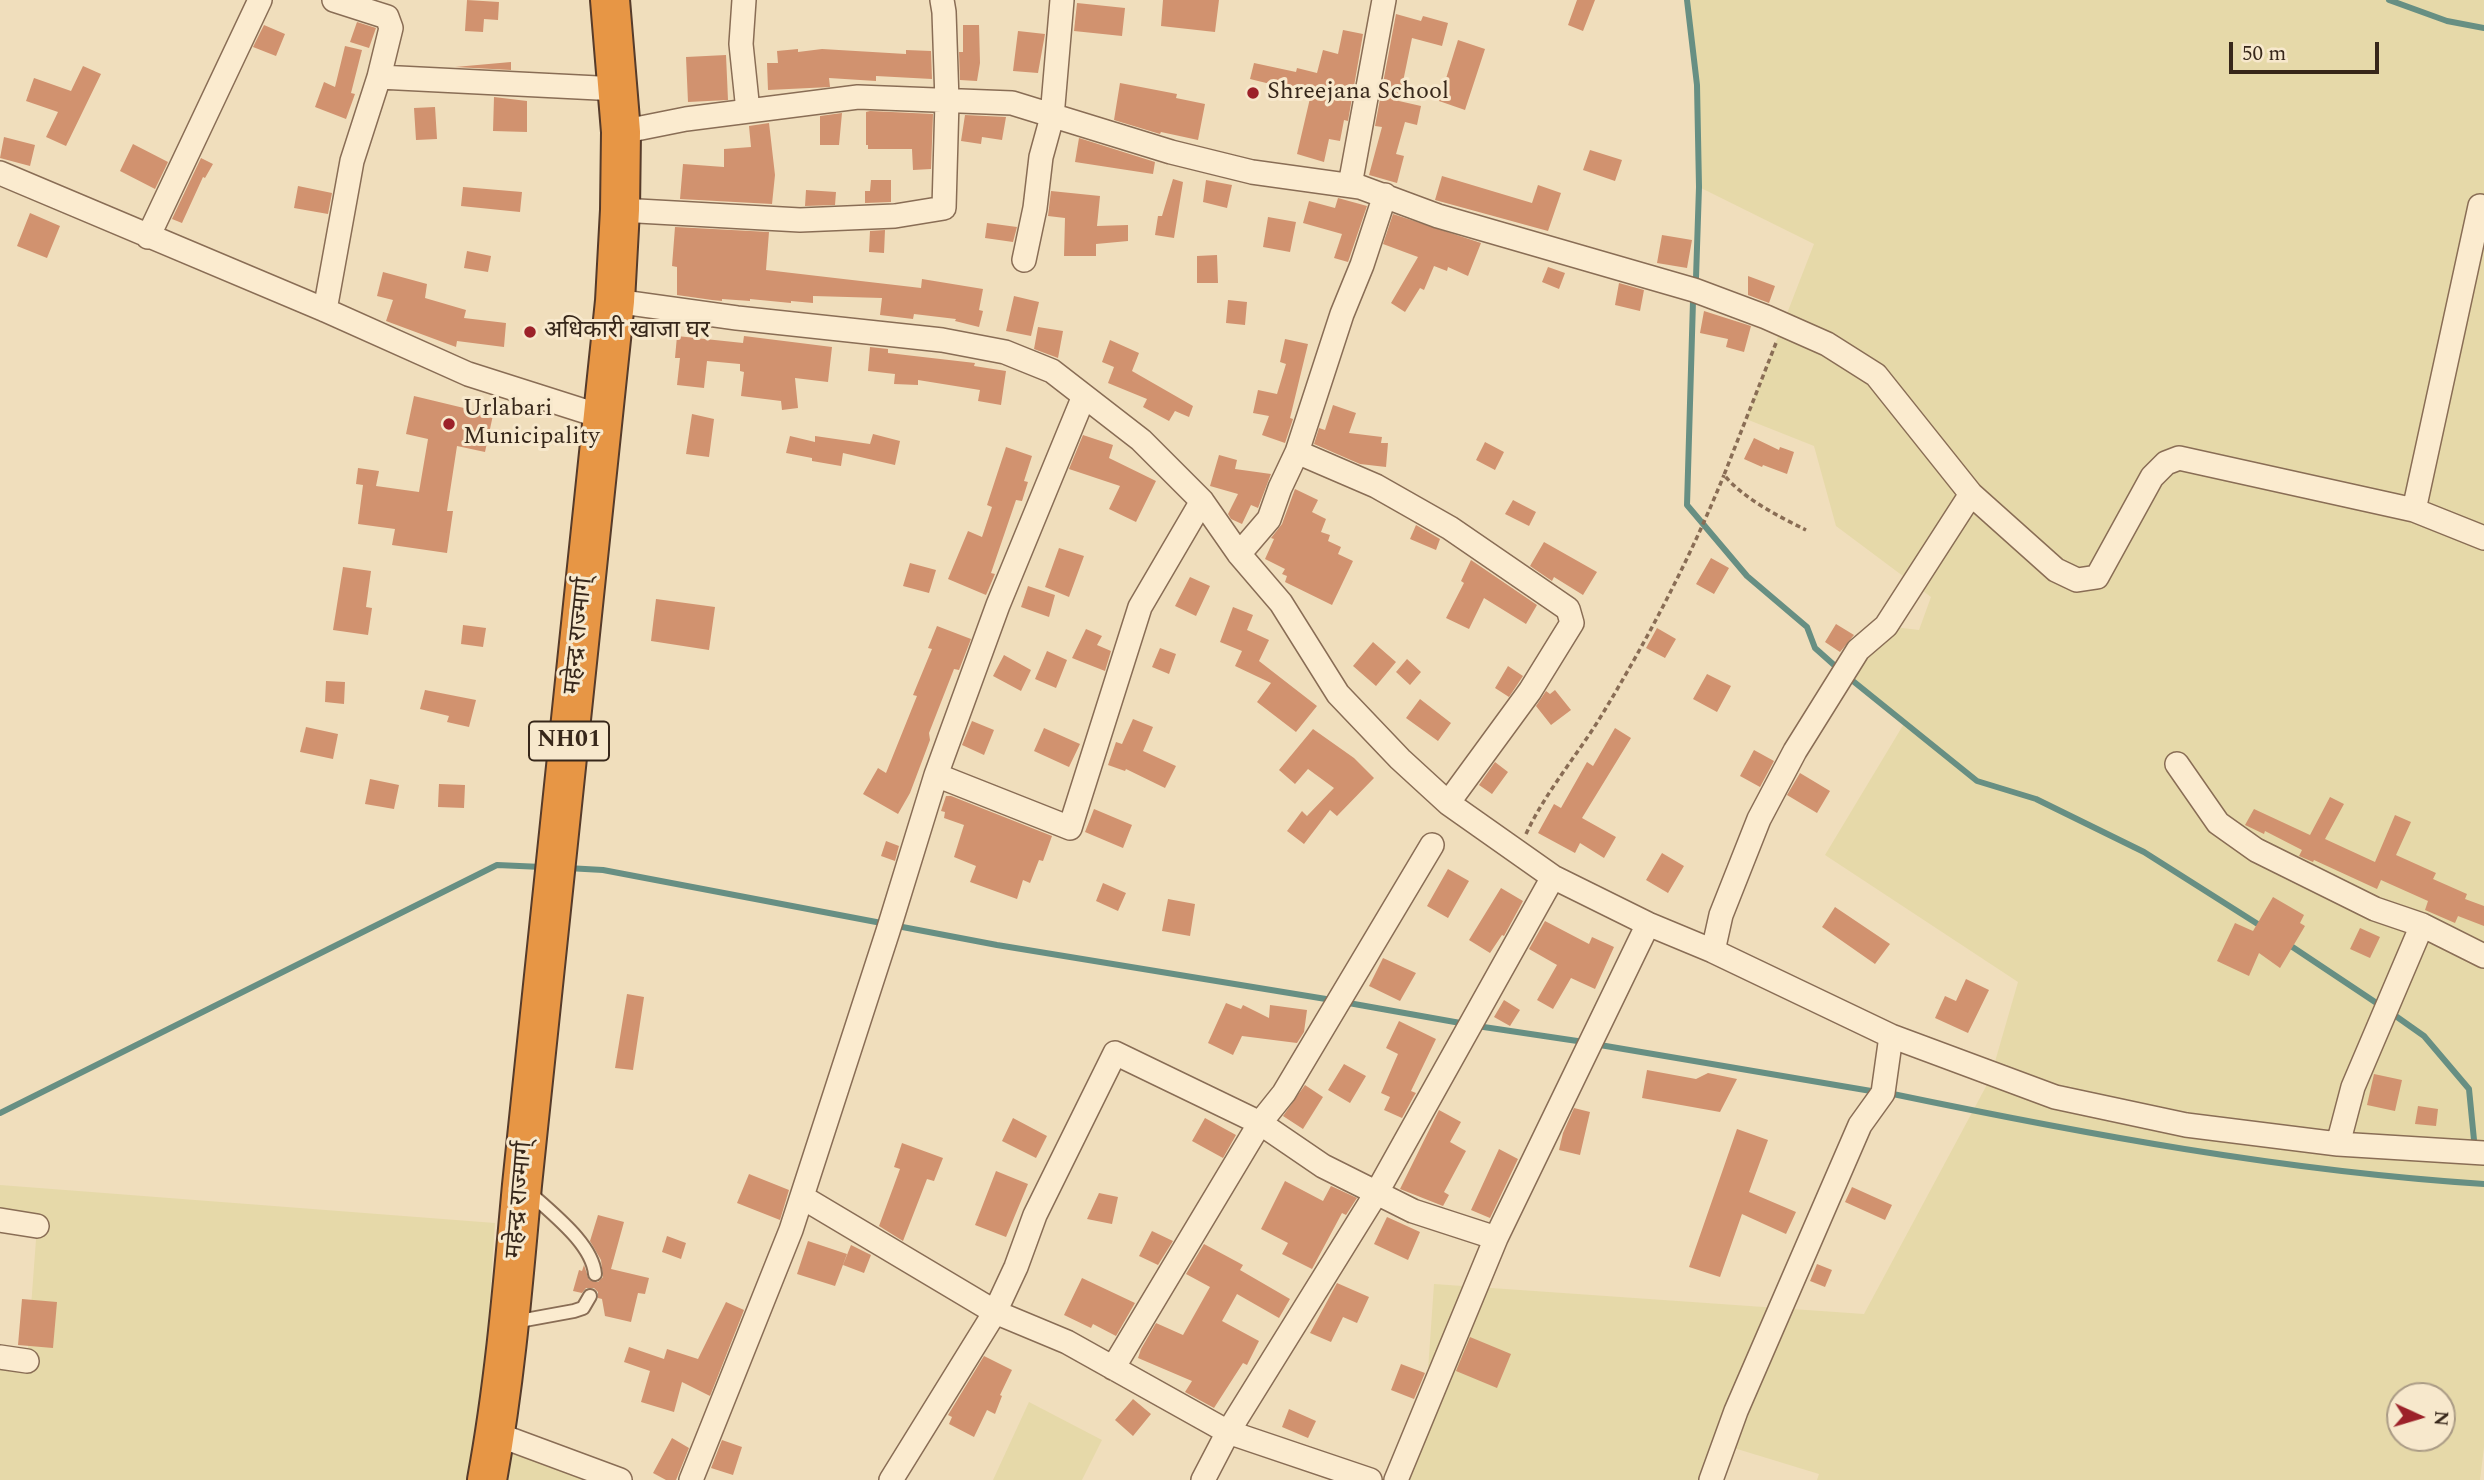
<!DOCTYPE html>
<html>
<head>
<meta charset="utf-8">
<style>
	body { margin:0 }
	#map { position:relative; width:2484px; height:1480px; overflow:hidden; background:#f0debc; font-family:Spectral,serif }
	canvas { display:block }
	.north { position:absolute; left:2386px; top:1382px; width:70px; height:70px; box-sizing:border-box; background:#f7e8cc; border:2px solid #aa9b85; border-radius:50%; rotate:94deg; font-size:19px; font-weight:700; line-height:28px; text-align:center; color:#37271a }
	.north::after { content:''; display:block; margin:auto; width:24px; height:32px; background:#9c2129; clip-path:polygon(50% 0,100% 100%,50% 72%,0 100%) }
	.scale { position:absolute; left:2229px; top:42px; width:150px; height:32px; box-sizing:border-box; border:4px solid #37271a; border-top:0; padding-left:9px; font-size:21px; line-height:24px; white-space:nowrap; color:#37271a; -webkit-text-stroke:5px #f7e8cc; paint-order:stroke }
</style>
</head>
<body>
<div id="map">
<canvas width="2484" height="1480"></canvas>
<div class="north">N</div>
<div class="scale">50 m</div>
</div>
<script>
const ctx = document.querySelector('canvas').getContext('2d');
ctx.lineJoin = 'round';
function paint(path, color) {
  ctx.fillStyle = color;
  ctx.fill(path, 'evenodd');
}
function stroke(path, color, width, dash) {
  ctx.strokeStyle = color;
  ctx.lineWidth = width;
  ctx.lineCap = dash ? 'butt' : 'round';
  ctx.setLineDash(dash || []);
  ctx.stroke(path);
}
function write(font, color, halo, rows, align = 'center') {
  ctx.font = font + ' Spectral,"Noto Sans Devanagari",serif';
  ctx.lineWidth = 6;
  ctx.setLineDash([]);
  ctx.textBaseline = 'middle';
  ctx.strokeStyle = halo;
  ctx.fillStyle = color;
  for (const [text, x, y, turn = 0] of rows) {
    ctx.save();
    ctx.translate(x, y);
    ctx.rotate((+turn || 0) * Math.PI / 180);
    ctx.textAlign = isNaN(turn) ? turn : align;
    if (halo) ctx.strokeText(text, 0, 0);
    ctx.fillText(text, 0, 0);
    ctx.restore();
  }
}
const farmland = new Path2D(`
	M1687 0H2484V1447L2480 1480H1817L1819 1474 1724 1445 1711 1480H1396L1425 1413 1434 1284 1864 1314 1990 1079 2018 982 1825 855 1905 722 1843 673 1886 626 1919 630 1931 597 1836 526 1814 446 1746 419 1814 244 1699 187 1697 85ZM2400 1396H2442V1438H2400Z
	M0 1185 495 1223 481 1432 620 1480H0V1357L27 1361 37 1226 0 1220Z
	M1029 1402 1102 1440 1082 1480H993Z`);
const stream = new Path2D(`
	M1687 0 1697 85 1699 187 1696 278
	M2389 0 2447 21 2484 28
	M1693 301 1687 505 1747 576 1807 627 1815 648 1843 673 1977 781 2036 799 2144 852 2264 928
	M567 868 603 870 997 945 1332 1000
	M2288 944 2381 1006
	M1343 1002 1466 1024
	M2390 1012 2424 1036 2469 1089 2474 1140
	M1477 1026 1584 1042
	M1594 1044 1877 1092
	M1888 1093C2085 1134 2283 1171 2484 1184
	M0 1113 497 865 542 867`);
const building = new Path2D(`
	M467 0 499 2 498 20 484 19 483 32 465 31Z
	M1163 0H1219L1215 32 1161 26Z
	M1577 0H1595L1583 31 1568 25Z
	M1077 3 1125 8 1122 36 1074 31Z
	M1396 14 1421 21 1423 16 1448 23 1442 46 1412 38 1399 101 1421 106 1417 125 1405 122 1396 154 1404 156 1397 183 1369 175 1382 127 1375 126Z
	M357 22 376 28 369 48 350 42Z
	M264 25 285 34 276 56 253 47Z
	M963 25H979L980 63 977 81 960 80 959 52H963Z
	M1343 30 1363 34 1348 121 1344 120 1340 141 1329 139 1324 162 1297 154 1311 94 1250 79 1254 63 1296 72 1297 68 1317 73 1323 50 1338 54Z
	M1018 31 1045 34 1038 73 1013 71Z
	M1458 40 1485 49 1465 110 1439 101Z
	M345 46 362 50 351 93 355 94 346 119 315 107 324 82 335 87Z
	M798 49V52L822 49 906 54V50L931 51 932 79 876 76V81L829 78 830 87 768 90 767 63H778L777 51Z
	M726 55 728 100 688 102 686 57Z
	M511 62V70L455 67Z
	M83 66 101 74 66 146 46 137 58 112 26 101 34 78 71 91Z
	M1120 83 1177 94 1176 98 1205 104 1198 140 1161 132 1160 134 1114 120Z
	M494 97 527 101V132L493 131Z
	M435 107 437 139 416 140 414 108Z
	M870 111 933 114 931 169 913 170 912 149H868V145H866V112Z
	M842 113 839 145H820V116Z
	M965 115 1006 117 1002 140 982 137 981 144 961 141Z
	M769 123 775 175 772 204 680 199 683 164 724 167V149L751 147 749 126Z
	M4 137 35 145 30 166 0 158Z
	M1079 138 1155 162 1153 174 1075 162Z
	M133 144 168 162 155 189 120 171Z
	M1590 150 1622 160 1615 181 1583 170Z
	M201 158 213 164 205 178 203 177 182 223 172 219Z
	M1442 176 1532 203 1538 185 1561 193 1548 231 1435 200Z
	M1173 179 1183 182 1174 238 1155 235 1158 216H1162Z
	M871 180H891V202L865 203V191H870Z
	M1206 180 1232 185 1227 208 1203 202Z
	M298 186 332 193 328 214 294 208Z
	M463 187 522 192 520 212 461 206Z
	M806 190 836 192 835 205 805 206Z
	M1051 191 1100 196 1097 226 1128 225V241L1096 244V256H1064L1065 218 1048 216Z
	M1338 198 1367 206 1348 262 1334 258 1342 234 1303 223 1309 201 1335 208Z
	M30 213 60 226 47 258 17 246Z
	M1393 214 1481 243 1468 276 1448 267 1447 271 1434 266 1424 290 1420 288 1405 312 1391 303 1418 257 1383 244Z
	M1268 217 1296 222 1290 252 1263 247Z
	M987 223 1017 227 1013 242 985 238Z
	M675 227 769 232 766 270 921 288 922 279 983 289 979 310 983 311 979 327 955 321 956 319 914 314 913 319 880 315 882 298 813 296V303L791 301V303L750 299V301L722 299V301L712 300 677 295V267L672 266Z
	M885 230 884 253 869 252 870 231Z
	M1662 235 1692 240 1687 268 1657 263Z
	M467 251 491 256 488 272 464 268Z
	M1217 255 1218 283H1197V256Z
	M1548 267 1565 273 1559 289 1542 282Z
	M383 272 427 284 425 298 466 310 464 318 506 323 504 347 457 341 456 347 386 321 393 300 377 296Z
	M1748 276 1775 286 1769 303 1748 295Z
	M1619 283 1644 290 1640 311 1615 305Z
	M1014 296 1039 302 1031 336 1006 331Z
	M1228 300 1247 302 1245 325 1226 323Z
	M1704 311 1751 326 1744 352 1726 347 1728 339 1700 333Z
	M1038 327 1063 331 1058 358 1034 349Z
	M677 336 743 343 744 336 832 347 828 382 795 378 798 408 782 410 781 401 741 396 744 372 740 371V364L707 361 704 388 677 385 680 358H675Z
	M1285 339 1308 344 1290 418 1293 419 1285 443 1262 435 1269 416 1253 413 1258 390 1277 394 1286 364 1280 362Z
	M1110 340 1139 353 1132 371 1193 406 1189 417 1175 411 1169 421 1143 407 1147 399 1108 383 1114 367 1102 362Z
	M870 347 888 349V353L975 363 974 366 1006 371 1001 405 978 401 980 390 918 380V385L894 384 895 374 868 371Z
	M414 396 493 415 485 452 457 446 447 511H453L447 553 392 545 395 529 358 524 363 485 356 484 358 468 379 471 376 486 419 492 428 439 406 434Z
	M1333 405 1356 413 1349 433 1382 437 1381 443H1388L1386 467 1360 464 1314 444 1319 428 1325 430Z
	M692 414 714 419 709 457 686 454Z
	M873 434 900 441 895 465 843 453 841 466 812 461V458L786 453 790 436 815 442V436L870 444Z
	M1083 435 1113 445 1109 458 1156 481 1136 522 1109 509 1120 486 1069 469Z
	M1754 438 1779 450 1780 447 1794 452 1787 474 1763 465 1762 467 1744 459Z
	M1485 442 1504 452 1495 470 1476 460Z
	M1006 447 1032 456 1024 481 1028 482 1022 501 1016 500 991 573 995 574 986 595 948 579 968 531 982 537 992 507 987 505Z
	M1219 455 1237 460 1235 469 1271 474 1258 508 1251 505 1242 524 1231 519 1228 514 1238 494 1210 486Z
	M1295 489 1318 500 1312 512 1326 519 1321 532 1330 535 1328 541 1341 547 1338 554 1353 561 1332 605 1285 582 1287 576 1282 574 1285 569 1265 559 1274 539 1271 538 1282 524Z
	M1513 500 1536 512 1529 526 1505 514Z
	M1416 525 1440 539 1436 550 1410 539Z
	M1544 542 1597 572 1583 595 1554 577 1552 581 1530 566Z
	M1059 548 1084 556 1069 597 1045 587Z
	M1711 558 1729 568 1714 594 1696 584Z
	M1471 560 1537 605 1526 624 1484 598 1469 629 1446 618 1464 583 1461 581Z
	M910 563 936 570 929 593 903 586Z
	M343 567 371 571 366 607 372 608 368 635 333 630Z
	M1190 577 1210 586 1196 616 1175 606Z
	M1028 586 1055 595 1049 617 1021 607Z
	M656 599 715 607 709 650 651 641Z
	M1233 607 1253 615 1247 630 1269 640 1259 661 1317 706 1296 732 1257 702 1271 683 1235 666 1242 651 1220 642Z
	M1836 624 1854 635 1840 652 1825 642Z
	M463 625 486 628 483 647 461 644Z
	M937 626 971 639 959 670 954 669 929 733 930 740 910 793 898 814 863 794 878 768 886 773 917 696 913 695 932 649 928 648Z
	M1657 628 1676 639 1665 658 1646 648Z
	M1086 629 1102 636 1097 645 1111 651 1105 671 1072 658Z
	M1373 642 1396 662 1376 686 1353 666Z
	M1160 648 1176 654 1169 674 1152 667Z
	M1047 651 1067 660 1056 688 1035 679Z
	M1004 655 1031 670 1021 691 993 676Z
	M1407 659 1421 672 1410 685 1396 672Z
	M1508 666 1523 676 1509 697 1495 688Z
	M1707 674 1731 686 1717 712 1693 699Z
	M326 681 345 682 344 704 325 702Z
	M425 690 476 700 469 727 447 722 449 716 420 709Z
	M1555 690 1571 710 1551 725 1536 706 1546 691 1550 694Z
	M1420 699 1451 723 1438 741 1406 718Z
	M1133 719 1153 727 1143 751 1176 766 1165 788 1126 769 1125 771 1108 765 1116 742 1122 744Z
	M972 721 994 730 984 755 962 745Z
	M306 727 338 734 333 759 300 752Z
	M1044 728 1080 744 1069 767 1034 751Z
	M1615 728 1631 738 1582 818 1616 837 1604 858 1580 843 1575 853 1538 833 1554 804 1561 808 1587 762 1593 766Z
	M1313 729 1354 758 1374 778 1337 816 1330 810 1304 844 1287 831 1302 811 1307 816 1334 788 1308 769 1295 784 1279 770Z
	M1754 750 1774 761 1760 787 1740 776Z
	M1495 762 1508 772 1492 794 1479 785Z
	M1800 773 1830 791 1817 813 1787 795Z
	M370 779 399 785 394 809 365 804Z
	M439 784 465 785 464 808 438 807Z
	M946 796H951L1052 836 1043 861 1039 860 1030 883 1023 880 1017 899 970 882 976 866 954 857 964 825 944 818 945 812 941 811Z
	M2330 797 2344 804 2325 839 2375 862 2395 815 2411 822 2396 855 2436 873 2433 879 2467 894 2465 899 2484 906V926L2458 916 2455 923 2425 910 2428 901 2381 880 2377 889 2314 860 2313 862 2299 856 2302 850 2265 831 2264 834 2245 825 2254 809 2310 835Z
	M1094 809 1132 825 1123 848 1085 832Z
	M886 841 899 846 895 861 881 856Z
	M1662 853 1684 866 1668 893 1646 880Z
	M1448 869 1469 881 1448 918 1427 906Z
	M1103 883 1126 893 1118 911 1096 901Z
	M1501 888 1523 901 1504 936 1502 935 1490 953 1469 940Z
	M2273 897 2304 915 2300 923 2305 926 2280 968 2259 953 2249 976 2217 961 2235 923 2253 931Z
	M1168 899 1195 904 1190 936 1162 931Z
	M1835 907 1890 944 1875 964 1822 927Z
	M1545 921 1589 944 1592 937 1614 947 1595 989 1571 978 1553 1009 1537 1000 1557 965 1529 949Z
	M2360 928 2380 937 2370 958 2350 949Z
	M1383 958 1416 973 1400 1001 1369 986Z
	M1966 979 1989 990 1968 1033 1935 1018 1945 996 1956 1001Z
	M627 994 644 997 633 1070 615 1068Z
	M1504 1000 1520 1010 1510 1026 1494 1017Z
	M1226 1003 1241 1009 1243 1005 1269 1018 1270 1005 1307 1010 1304 1032 1297 1043 1242 1036 1233 1055 1208 1043Z
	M1399 1021 1436 1039 1411 1091 1416 1093 1414 1096 1402 1118 1384 1110 1390 1097 1381 1093 1398 1054 1386 1048Z
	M1344 1064 1366 1076 1350 1103 1328 1090Z
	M1647 1070 1696 1079 1708 1073 1737 1079 1720 1112 1642 1098Z
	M2374 1074 2402 1080 2395 1111 2367 1105Z
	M1305 1085 1323 1097 1303 1129 1283 1116Z
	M2418 1106 2438 1109 2436 1126 2415 1124Z
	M1574 1108 1590 1112 1580 1155 1559 1150 1563 1133Z
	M1439 1110 1461 1122 1450 1142 1466 1151 1444 1192 1449 1195 1443 1206 1400 1189Z
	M1013 1118 1047 1136 1036 1158 1002 1141Z
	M1205 1118 1236 1135 1223 1158 1192 1141Z
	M1737 1129 1768 1140 1749 1192 1796 1212 1786 1234 1742 1214 1720 1277 1689 1267Z
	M902 1143 943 1158 934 1181 927 1179 903 1241 879 1226 900 1169 894 1167Z
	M1499 1149 1518 1159 1490 1218 1471 1210Z
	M996 1171 1028 1184 1006 1237 975 1225Z
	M749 1174 789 1190 780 1220 737 1203Z
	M1285 1181 1323 1201 1331 1186 1357 1198 1346 1215 1342 1213 1312 1269 1282 1254 1288 1243 1261 1229Z
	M1852 1187 1892 1205 1885 1220 1845 1202Z
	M1099 1193 1118 1197 1112 1224 1087 1219Z
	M598 1215 624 1222 611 1269 649 1278 645 1294 638 1293 631 1322 605 1316 602 1299 598 1298V1292L594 1288H586L582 1293 573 1291 579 1270 582 1271 584 1265 589 1280 598 1282 603 1277 601 1260 590 1241Z
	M1387 1217 1420 1232 1408 1260 1374 1244Z
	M1152 1231 1173 1241 1158 1265 1139 1256Z
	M667 1236 686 1243 681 1259 662 1252Z
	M808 1241 847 1254 835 1286 797 1274Z
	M1204 1244 1243 1265 1240 1270 1290 1299 1279 1318 1237 1294 1222 1321 1259 1341 1247 1365 1243 1363 1214 1408 1185 1392 1192 1381 1138 1358 1141 1349 1156 1323 1183 1335 1210 1287 1186 1274Z
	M851 1245 871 1255 864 1273 843 1265Z
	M1817 1264 1832 1270 1825 1287 1810 1281Z
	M1082 1278 1135 1303 1116 1336 1093 1324 1091 1328 1064 1315Z
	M1337 1283 1369 1297 1357 1323 1343 1317 1331 1342 1310 1333Z
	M22 1299 57 1302 53 1348 18 1345Z
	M726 1302 744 1310 710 1396 682 1382 674 1412 641 1402 650 1371 624 1362 629 1347 664 1359 667 1349 698 1359Z
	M1470 1337 1511 1354 1497 1388 1456 1371Z
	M984 1356 1012 1370 1000 1395 1002 1396 995 1414 987 1410 974 1437 949 1424 952 1417 948 1415Z
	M1401 1364 1425 1373 1414 1399 1391 1390Z
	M1133 1399 1151 1414 1133 1436 1115 1420Z
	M1289 1409 1316 1421 1308 1438 1282 1427Z
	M672 1438 689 1448 676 1480H666L653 1473Z
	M722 1440 742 1447 733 1475 711 1468Z`);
const path = new Path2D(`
	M1776 343 1724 475C1744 499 1778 516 1806 530
	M1526 834C1547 789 1581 751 1606 708 1651 633 1691 556 1724 475`);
const lane = new Path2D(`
	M529 1192C551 1213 592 1243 595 1274
	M514 1322 574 1311 583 1308 590 1296`);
const street = new Path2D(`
	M744 0 741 44 748 111
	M379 77 618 89
	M621 132 686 119 858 97 1012 103 1171 152 1252 172 1360 187 1438 216 1694 290 1766 317 1827 344 1876 375 1971 494 2056 570 2077 580 2097 577 2152 477 2166 463 2179 458 2414 510 2484 538
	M0 173 325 310 468 374 603 417
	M1350 185 1384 0
	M620 210 800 220 895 216 944 208 947 101 944 12 942 0
	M148 237 260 0
	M1024 260 1035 208 1041 157 1052 117 1062 0
	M615 301 737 318 942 340 1005 352 1052 371 1141 440 1202 501 1239 554 1281 603 1338 694 1400 759 1448 803 1553 877 1648 924 1713 951 1891 1036 2055 1097 2186 1125 2338 1144 2484 1153
	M325 310 352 161 379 77 391 28 387 17 334 0
	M1084 396 998 605 936 775 1070 828 1140 607 1202 501
	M1297 452 1376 486 1450 528 1568 609 1572 623 1530 691 1448 803
	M2414 510 2480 206
	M1239 554 1269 519 1280 488 1297 452 1342 314 1362 265 1385 195
	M2177 764 2218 823 2256 850 2375 909 2422 925 2353 1087 2338 1144
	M2422 925 2484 956
	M1713 951 1721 915 1759 819 1795 751 1858 650 1886 626 1971 494
	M802 1197 995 1312 1016 1267 1035 1215 1115 1053 1260 1123 1323 1166 1413 1211 1496 1238
	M0 1220 37 1226
	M0 1357 27 1361
	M1113 1368 1260 1123 1284 1093 1432 845
	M496 1434 620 1480
	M691 1480 791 1230 888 931 936 775
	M891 1480 995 1312 1067 1342 1228 1432 1370 1480
	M1203 1480 1228 1432 1377 1192 1553 877
	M1396 1480 1496 1238 1648 924
	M1711 1480 1736 1411 1860 1125 1883 1093 1891 1036`);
const highway = new Path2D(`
	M487 1480C505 1382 513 1284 522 1185L615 301 620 210 621 132 610 0`);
const markers = [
	[1253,93,7,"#9c2129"],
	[530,332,7,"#9c2129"],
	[449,424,7,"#9c2129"]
];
const shields = [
	[569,741,80]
];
const shieldNames = [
	["NH01",569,741]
];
const poiNames = [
	["Shreejana School",1267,93],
	["अधिकारी खाजा घर",544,332],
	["Urlabari",463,410],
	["Municipality",463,438]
];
const streetNames = [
	["महेन्द्र राज्मार्ग्",580,636,-84],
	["महेन्द्र राज्मार्ग्",521,1200,-85]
];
paint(farmland, '#e6d9a9');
stroke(stream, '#678f83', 6);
paint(building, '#d1926f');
stroke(lane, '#896d55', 16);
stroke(street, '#896d55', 26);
stroke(highway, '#563b2a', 42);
stroke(path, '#896d55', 3.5, [5, 3.5]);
stroke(lane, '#fbebcf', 12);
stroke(street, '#fbebcf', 23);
stroke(highway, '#e79645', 38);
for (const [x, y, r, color] of markers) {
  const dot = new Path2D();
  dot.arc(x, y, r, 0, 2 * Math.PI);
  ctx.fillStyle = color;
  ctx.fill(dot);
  stroke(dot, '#f7e8cc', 2.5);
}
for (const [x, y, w] of shields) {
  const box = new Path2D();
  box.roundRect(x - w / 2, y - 19.5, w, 39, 5);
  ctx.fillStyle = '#f7e8cc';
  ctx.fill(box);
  stroke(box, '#37271a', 2);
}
write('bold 23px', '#37271a', null, shieldNames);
write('24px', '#37271a', '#f7e8cc', poiNames, 'left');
write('24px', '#37271a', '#f7e8cc', streetNames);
</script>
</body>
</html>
